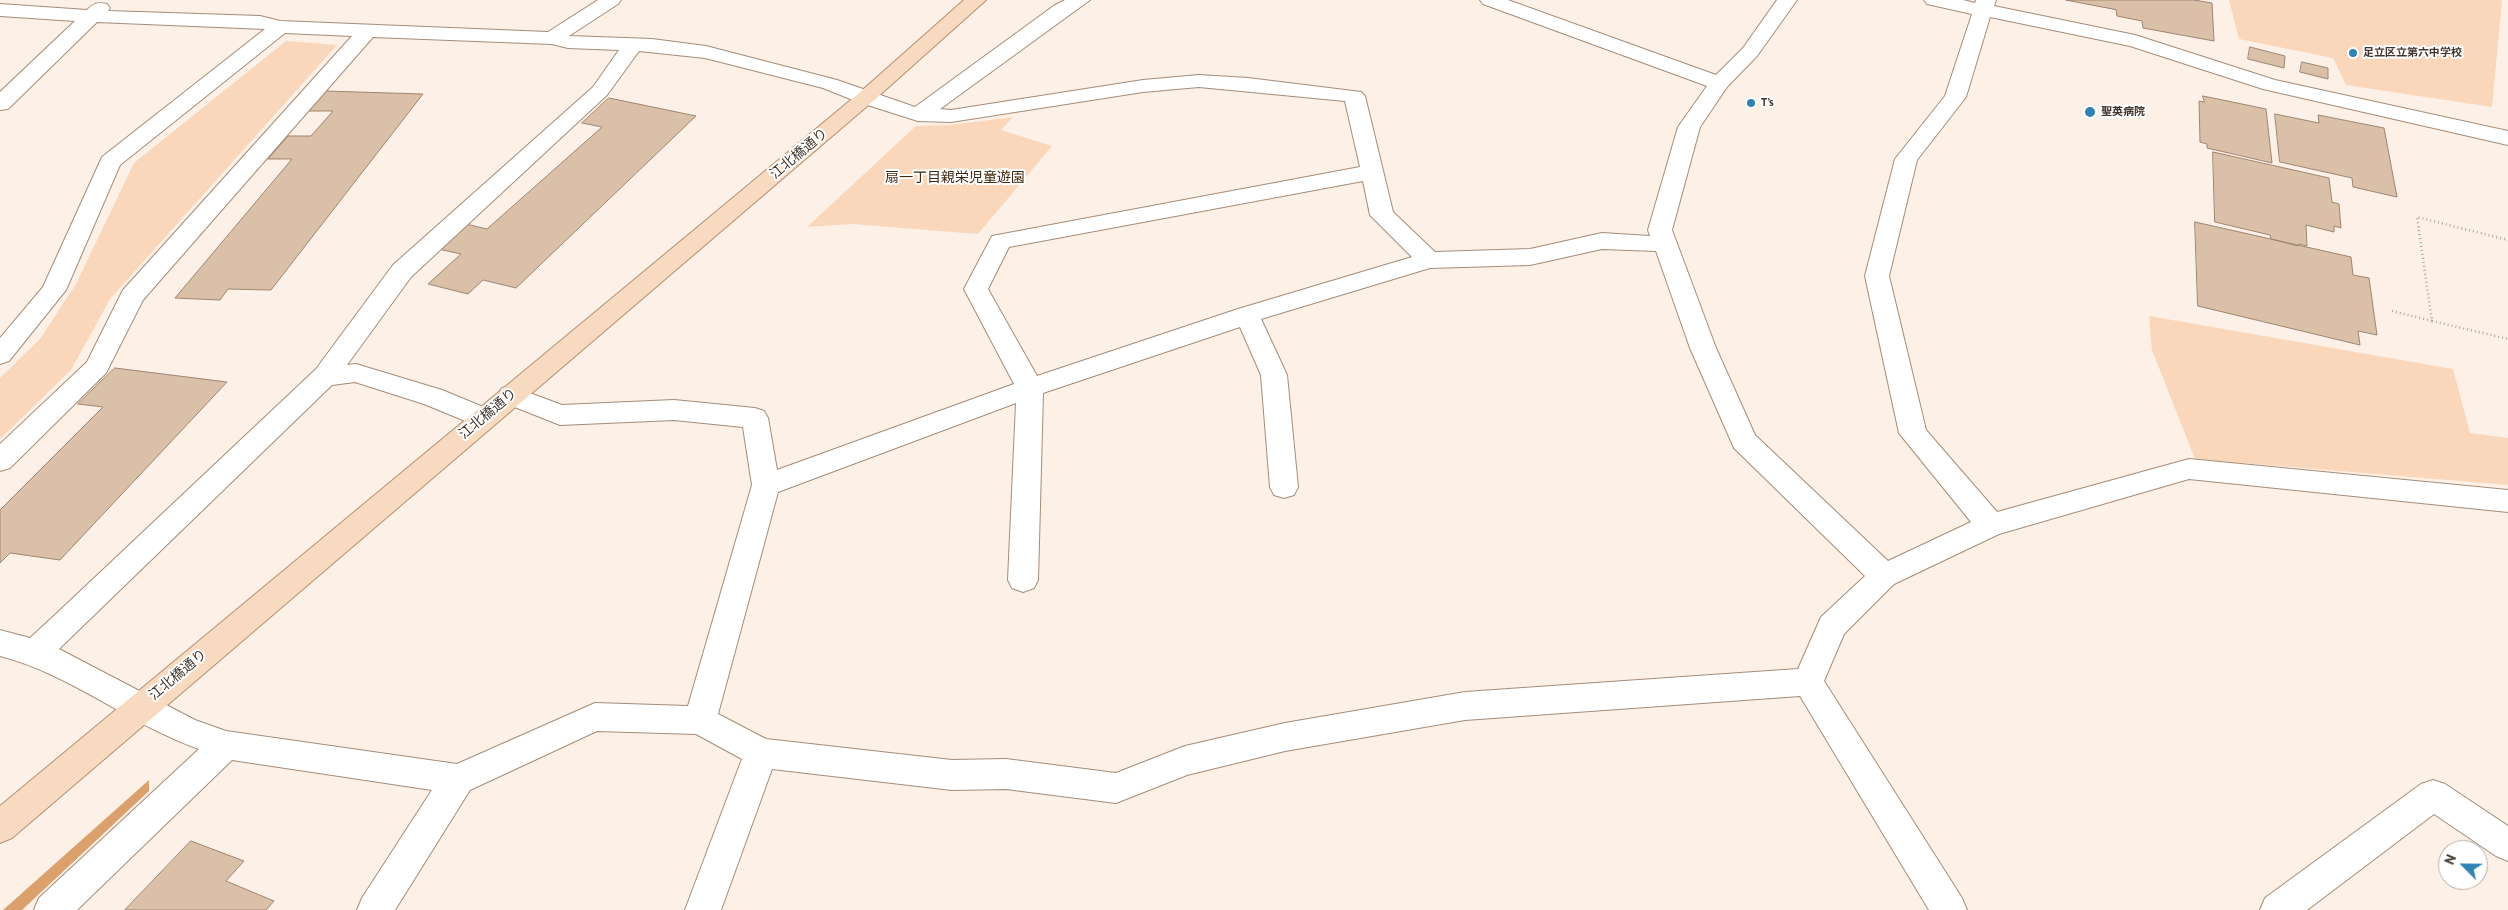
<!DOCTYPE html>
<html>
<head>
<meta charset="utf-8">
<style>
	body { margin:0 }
	#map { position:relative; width:2508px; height:910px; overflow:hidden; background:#fcf0e7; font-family:"PT Sans",sans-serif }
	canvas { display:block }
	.north { position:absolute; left:2438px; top:840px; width:50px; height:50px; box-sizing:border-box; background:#fff; border:1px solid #b3afab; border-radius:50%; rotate:293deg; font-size:14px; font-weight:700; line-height:20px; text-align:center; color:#40362d }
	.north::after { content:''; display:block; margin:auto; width:18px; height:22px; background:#3183b3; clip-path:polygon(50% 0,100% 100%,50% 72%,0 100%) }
</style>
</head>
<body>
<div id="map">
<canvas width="2508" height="910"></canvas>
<div class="north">N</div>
</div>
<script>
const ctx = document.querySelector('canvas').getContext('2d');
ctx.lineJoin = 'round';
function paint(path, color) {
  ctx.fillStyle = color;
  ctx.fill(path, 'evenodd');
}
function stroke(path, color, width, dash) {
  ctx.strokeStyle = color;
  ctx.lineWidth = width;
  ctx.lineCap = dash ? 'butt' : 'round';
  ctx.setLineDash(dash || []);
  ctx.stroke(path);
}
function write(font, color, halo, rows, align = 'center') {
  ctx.font = font + ' "PT Sans","Noto Sans JP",sans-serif';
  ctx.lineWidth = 4;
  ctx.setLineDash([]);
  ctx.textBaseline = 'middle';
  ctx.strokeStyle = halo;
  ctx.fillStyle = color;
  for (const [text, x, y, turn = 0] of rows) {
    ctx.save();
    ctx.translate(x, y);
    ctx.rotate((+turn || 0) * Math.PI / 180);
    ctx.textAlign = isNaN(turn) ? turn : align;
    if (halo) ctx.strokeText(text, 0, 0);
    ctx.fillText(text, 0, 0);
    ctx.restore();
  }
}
const green = new Path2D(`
	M2229 0H2502L2492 107 2346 85 2333 58 2239 39Z
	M286 41 337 45 110 299 71 370 0 439V378L40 339 76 284 134 163Z
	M1013 117 1001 130 1052 146 978 234 852 224 807 227 916 126 950 125Z
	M2149 316 2453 369 2470 433 2508 438V485L2195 459 2152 350Z`);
const forest = new Path2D(`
	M149 780V791L22 910H3Z`);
const building = new Path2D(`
	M2066 0H2194L2212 3 2214 41 2143 28 2142 21 2117 16 2116 10Z
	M2250 47 2285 56 2284 68 2248 59Z
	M2302 62 2328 68V79L2300 72Z
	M325 91 423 94 271 290 228 289 220 300 175 298 292 159H268L288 136H311L333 111H309Z
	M2203 96 2266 109 2272 163 2207 148V144L2200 142 2199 101 2204 102Z
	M609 98 696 116 516 288 483 280 468 294 428 284 461 254 438 249 466 224 487 229 602 127 582 123Z
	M2275 114 2319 123 2318 115 2384 128 2397 197 2353 187 2352 178 2280 162Z
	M2213 152 2329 178 2332 202 2339 204 2341 228 2334 226V232L2306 225 2307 246 2299 244 2298 246 2271 239 2270 235 2215 222Z
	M2195 222 2351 257 2353 275 2369 278 2377 335 2358 331 2360 345 2198 306Z
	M115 368 227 382 60 560 10 553 0 563V510L103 407 78 404Z
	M191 841 244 861 226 881 274 901 266 910H125Z`);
const path = new Path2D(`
	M2392 311 2432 321 2417 217 2508 240
	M2432 321 2508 339`);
const minor = new Path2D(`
	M598 0H621L618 4 569 36 652 39 706 46 837 80 915 107 1055 5 1065 0H1090L940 109 951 110 1143 80 1199 75 1248 78 1361 92 1365 96 1393 212 1435 252 1530 249 1602 233 1650 236 1648 230 1678 127 1707 86 1483 4 1480 0H1508L1716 75 1743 48 1777 0H1797L1757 56 1727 87 1700 127 1672 230 1716 348 1755 435 1888 561 1971 522 1899 433 1865 276 1895 159 1945 96 1972 14 1927 4 1924 0H1963L1975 3 1976 0H1996L1994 6 2135 35 2275 80 2508 131V145L2263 89 2130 46 1990 17 1966 97 1917 160 1889 276 1926 430 1997 512 2189 459 2508 490V512L2189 479 1999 534 1894 584 1844 634 1824 681 1962 898 1967 910H1929L1800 696 1465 720 1285 751 1187 775 1116 803 1006 789 952 790 772 769 721 910H685L742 759 696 734 597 731 470 790 395 910H357L362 898 432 790 232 760 77 910H34L39 898 199 749C130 725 71 674 0 656V630L30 638 56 614 316 369 393 265 593 87 619 50 568 48 552 44 373 37 143 300 106 373 10 468 0 471V444L87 362 123 290 352 36 285 33 120 165 66 290 9 361 0 364V338L43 287 102 157 265 29 97 22 8 109 0 110V92L75 21 0 16V4L87 10C94 3 98 2 107 4L110 8 108 11 260 16 280 21 548 32ZM639 51 705 58 823 88 858 102 918 121 951 122 1143 92 1199 87 1345 101 1360 167 992 236 964 289 1014 384 777 470 768 418 764 411 755 408 674 400 562 405 511 386 502 388 498 395 502 402 560 425 674 420 743 427 752 485 688 706 595 703 457 764 226 731 195 720 59 649 332 385 355 382 424 404 475 425 484 428 493 425 497 418 493 411 442 390 356 364 347 365 411 277 607 95ZM1363 181 1370 215 1412 257 1238 309 1037 376 988 289 1009 247ZM1602 249 1656 251 1690 348 1734 448 1865 576 1821 617 1798 669 1465 692 1285 723 1185 746 1116 773 1006 759 952 760 766 739 718 714 778 492 1016 403 1008 580 1012 588 1023 592 1034 588 1038 580 1043 393 1240 327 1261 375 1270 487 1274 495 1284 498 1294 495 1298 487 1287 375 1261 319 1430 268 1530 265Z
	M2433 780 2445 784 2508 826V861L2496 856 2434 814 2307 910H2260L2265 898 2421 784Z`);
const major = new Path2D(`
	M964 0H986L872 102 12 838 0 843V806L858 94Z`);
const markers = [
	[2353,53,5,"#3183b3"],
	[1751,103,5,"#3183b3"],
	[2090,112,6,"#3183b3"]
];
const farPoinames = [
	["足立区立第六中学校",2363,53],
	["T’s",1761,103],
	["聖英病院",2101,112]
];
const streetNames = [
	["江北橋通り",799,154,-40],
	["江北橋通り",488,414,-40],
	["江北橋通り",178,675,-40]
];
const parkNames = [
	["扇一丁目親栄児童遊園",955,178]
];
paint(green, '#fad7ba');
paint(forest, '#dba06c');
paint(building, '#dabfa9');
stroke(building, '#9f8570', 1);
stroke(minor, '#a68c77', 2);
stroke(major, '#b49071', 2);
stroke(path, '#b0a59c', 2.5, [1, 3]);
paint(minor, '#fff');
paint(major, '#f8dac0');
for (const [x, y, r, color] of markers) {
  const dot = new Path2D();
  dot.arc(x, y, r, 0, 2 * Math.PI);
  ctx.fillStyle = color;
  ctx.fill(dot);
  stroke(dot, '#fff', 2);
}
write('bold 11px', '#40362d', '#fff', farPoinames, 'left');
write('14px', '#40362d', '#fff', streetNames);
write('14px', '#402811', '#fff', parkNames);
</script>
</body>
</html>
